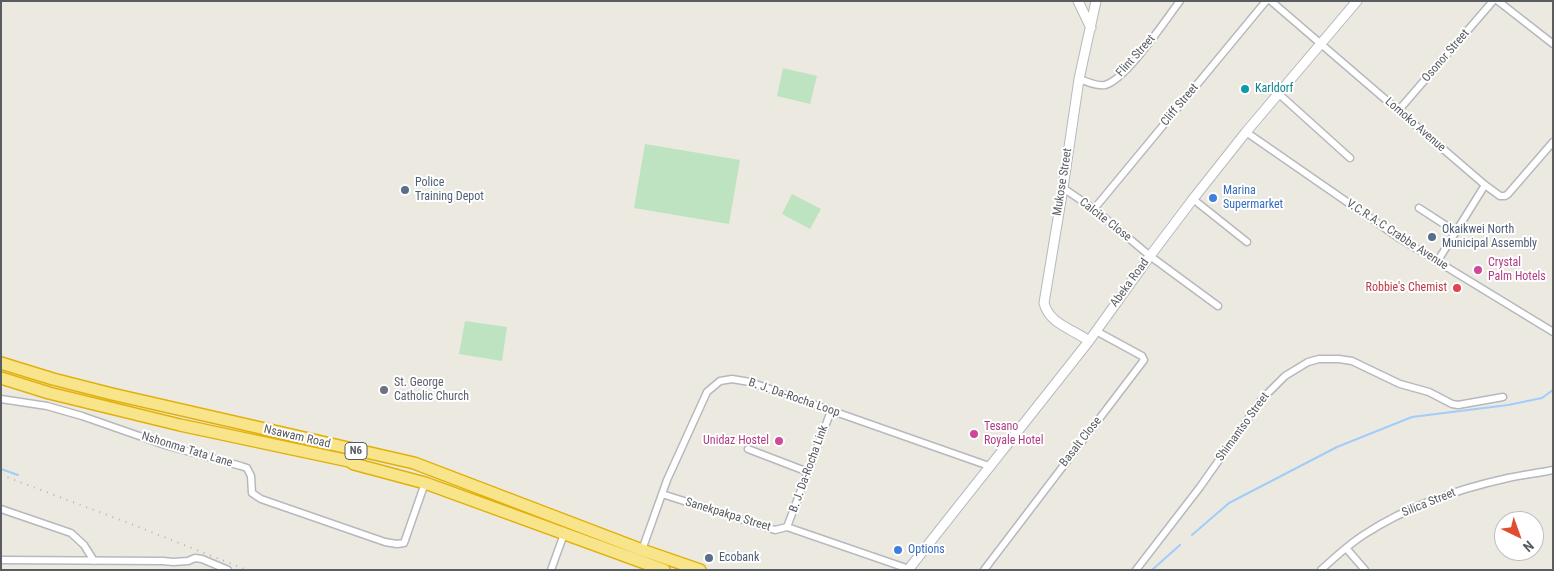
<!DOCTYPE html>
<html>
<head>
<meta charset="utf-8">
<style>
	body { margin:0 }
	#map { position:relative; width:1554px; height:571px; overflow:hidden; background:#eceae0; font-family:"Roboto Condensed",sans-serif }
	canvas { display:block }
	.frame { position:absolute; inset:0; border:2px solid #595c61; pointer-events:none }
	.north { position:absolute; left:1494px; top:511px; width:50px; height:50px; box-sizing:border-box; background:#fff; border:1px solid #bdbec0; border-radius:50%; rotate:138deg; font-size:14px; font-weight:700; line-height:20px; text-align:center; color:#595c61 }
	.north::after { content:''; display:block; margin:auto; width:18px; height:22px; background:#e14d31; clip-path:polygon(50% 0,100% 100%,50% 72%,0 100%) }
</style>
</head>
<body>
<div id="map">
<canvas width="1554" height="571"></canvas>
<div class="frame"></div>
<div class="north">N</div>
</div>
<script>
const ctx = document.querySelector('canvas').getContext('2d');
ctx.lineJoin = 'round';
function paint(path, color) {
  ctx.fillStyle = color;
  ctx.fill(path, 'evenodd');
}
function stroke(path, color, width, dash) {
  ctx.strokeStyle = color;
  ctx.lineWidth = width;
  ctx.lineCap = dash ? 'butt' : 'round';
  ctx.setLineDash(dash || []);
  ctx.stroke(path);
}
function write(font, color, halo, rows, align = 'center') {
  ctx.font = font + ' "Roboto Condensed",sans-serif';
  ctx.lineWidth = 4;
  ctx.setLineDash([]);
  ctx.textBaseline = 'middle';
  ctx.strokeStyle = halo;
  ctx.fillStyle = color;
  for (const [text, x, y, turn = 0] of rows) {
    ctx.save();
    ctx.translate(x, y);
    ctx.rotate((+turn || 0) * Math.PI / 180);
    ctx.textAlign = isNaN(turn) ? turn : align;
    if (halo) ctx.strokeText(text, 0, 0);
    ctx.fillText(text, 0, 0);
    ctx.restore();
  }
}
const green = new Path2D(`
	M783 68 817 76 810 104 777 96Z
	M645 144 740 160 729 224 634 208Z
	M792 194 821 209 810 229 782 214Z
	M465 321 507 327 502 361 459 354Z`);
const stream = new Path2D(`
	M1 469 18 475
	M1192 535 1229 503 1337 447 1412 417 1508 405 1542 398 1553 390
	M1152 570 1180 545`);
const street = new Path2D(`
	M1271 1 1485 185 1500 196H1505L1508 194 1553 142
	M1498 1 1553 44
	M1079 79C1086 81 1098 87 1105 85 1126 80 1166 19 1180 1
	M1279 94 1350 158
	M1398 111 1493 1
	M1246 132 1399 238 1553 332
	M1063 188 1094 209 1150 256 1218 306
	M1193 199 1247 242
	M1419 208 1456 232
	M1094 209 1266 1
	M1437 262 1485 185
	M1 399 47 406 82 416 165 445 241 466 247 468 251 476 252 493 261 499 385 542 397 544 404 543 425 483
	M748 449 808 472
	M662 494 775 530 787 527 909 569
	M1 509 71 533 84 545 94 561
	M787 527 831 411
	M1346 548 1365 570
	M642 550 667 480 707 392 720 381 732 379 750 382 989 466
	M1 560 163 561 173 562 188 561 195 558 202 559 228 570
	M551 570 564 534
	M984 570 1144 360 1142 356 1096 331
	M1136 570 1200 487 1262 399 1285 376 1308 362 1319 359H1339L1352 361 1400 384 1429 392 1452 404 1458 405 1503 397
	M1321 570C1335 557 1349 544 1365 534 1408 506 1458 489 1508 478 1522 475 1538 473 1553 470`);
const secondary = new Path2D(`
	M1078 1 1091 28
	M1089 341C1073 329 1049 324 1044 303L1063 188 1079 79 1096 1
	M908 570 1089 341 1150 256 1193 199 1246 132 1357 1`);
const highway = new Path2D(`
	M1 363 53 379 112 394 414 463 642 550 700 570
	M1 378 49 393 180 425 349 461 354 464 425 483 664 570`);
const rail = new Path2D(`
	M1 475 126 522 247 570`);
const markers = [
	[1245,89,5,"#0f9aa8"],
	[405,190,5,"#5c6f8a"],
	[1213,198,5,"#3f7fe0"],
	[1432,237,5,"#5c6f8a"],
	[1478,270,5,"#d1479c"],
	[1457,288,5,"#e0444e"],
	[384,390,5,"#6b7280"],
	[974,434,5,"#d1479c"],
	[779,441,5,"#d1479c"],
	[898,550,5,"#3f7fe0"],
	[709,558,5,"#5c6f8a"]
];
const shields = [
	[356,451,22]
];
const shieldNames = [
	["N6",356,451]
];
const streetNames = [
	["Flint Street",1136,56,-48],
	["Osonor Street",1446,56,-49],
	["Cliff Street",1180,105,-50],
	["Lomoko Avenue",1415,125,41],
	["Mukose Street",1063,182,-81],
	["Calcite Close",1105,220,38],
	["V.C.R.A.C Crabbe Avenue",1397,235,33],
	["Abeka Road",1130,283,-54],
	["B. J. Da-Rocha Loop",794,398,19],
	["Shimantso Street",1243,427,-54],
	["Nsawam Road",297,437,13],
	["Basalt Close",1081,442,-52],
	["Nshonma Tata Lane",187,450,17],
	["B. J. Da-Rocha Link",809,469,-70],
	["Silica Street",1429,503,-22],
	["Sanekpakpa Street",728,515,17]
];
const cultureNames = [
	["Karldorf",1255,89]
];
const serviceNames = [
	["Police",415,183],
	["Training Depot",415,197],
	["Okaikwei North",1442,230],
	["Municipal Assembly",1442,244],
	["Ecobank",719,558]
];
const shopNames = [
	["Marina",1223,191],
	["Supermarket",1223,205],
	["Options",908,550]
];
const hotelNames = [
	["Crystal",1488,263],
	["Palm Hotels",1488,277],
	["Tesano",984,427],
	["Royale Hotel",984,441],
	["Unidaz Hostel",769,441,"right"]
];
const healthNames = [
	["Robbie's Chemist",1447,288]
];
const worshipNames = [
	["St. George",394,383],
	["Catholic Church",394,397]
];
paint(green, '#bde3c0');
stroke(stream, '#a1ccfb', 2);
stroke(street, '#b6b8bd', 9);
stroke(secondary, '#b6b9bf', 11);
stroke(highway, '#e2b00a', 14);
stroke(street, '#fff', 6);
stroke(secondary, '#fff', 9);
stroke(highway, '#f8e58b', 11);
stroke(rail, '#b3b4b4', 2, [1, 6]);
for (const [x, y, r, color] of markers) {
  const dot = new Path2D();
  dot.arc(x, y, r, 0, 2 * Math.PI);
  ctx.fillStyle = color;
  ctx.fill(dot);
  stroke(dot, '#fff', 2);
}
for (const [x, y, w] of shields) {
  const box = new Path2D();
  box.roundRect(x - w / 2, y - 8.5, w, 17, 4);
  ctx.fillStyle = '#fff';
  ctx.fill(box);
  stroke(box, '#595c61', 1);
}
write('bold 11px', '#595c61', null, shieldNames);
write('12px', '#595c61', '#fff', streetNames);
write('12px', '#0d838f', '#fff', cultureNames, 'left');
write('12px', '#4e5e75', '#fff', serviceNames, 'left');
write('12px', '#366cbe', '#fff', shopNames, 'left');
write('12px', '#b23c85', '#fff', hotelNames, 'left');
write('12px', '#be3a42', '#fff', healthNames, 'right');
write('12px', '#5b616d', '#fff', worshipNames, 'left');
</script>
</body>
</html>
